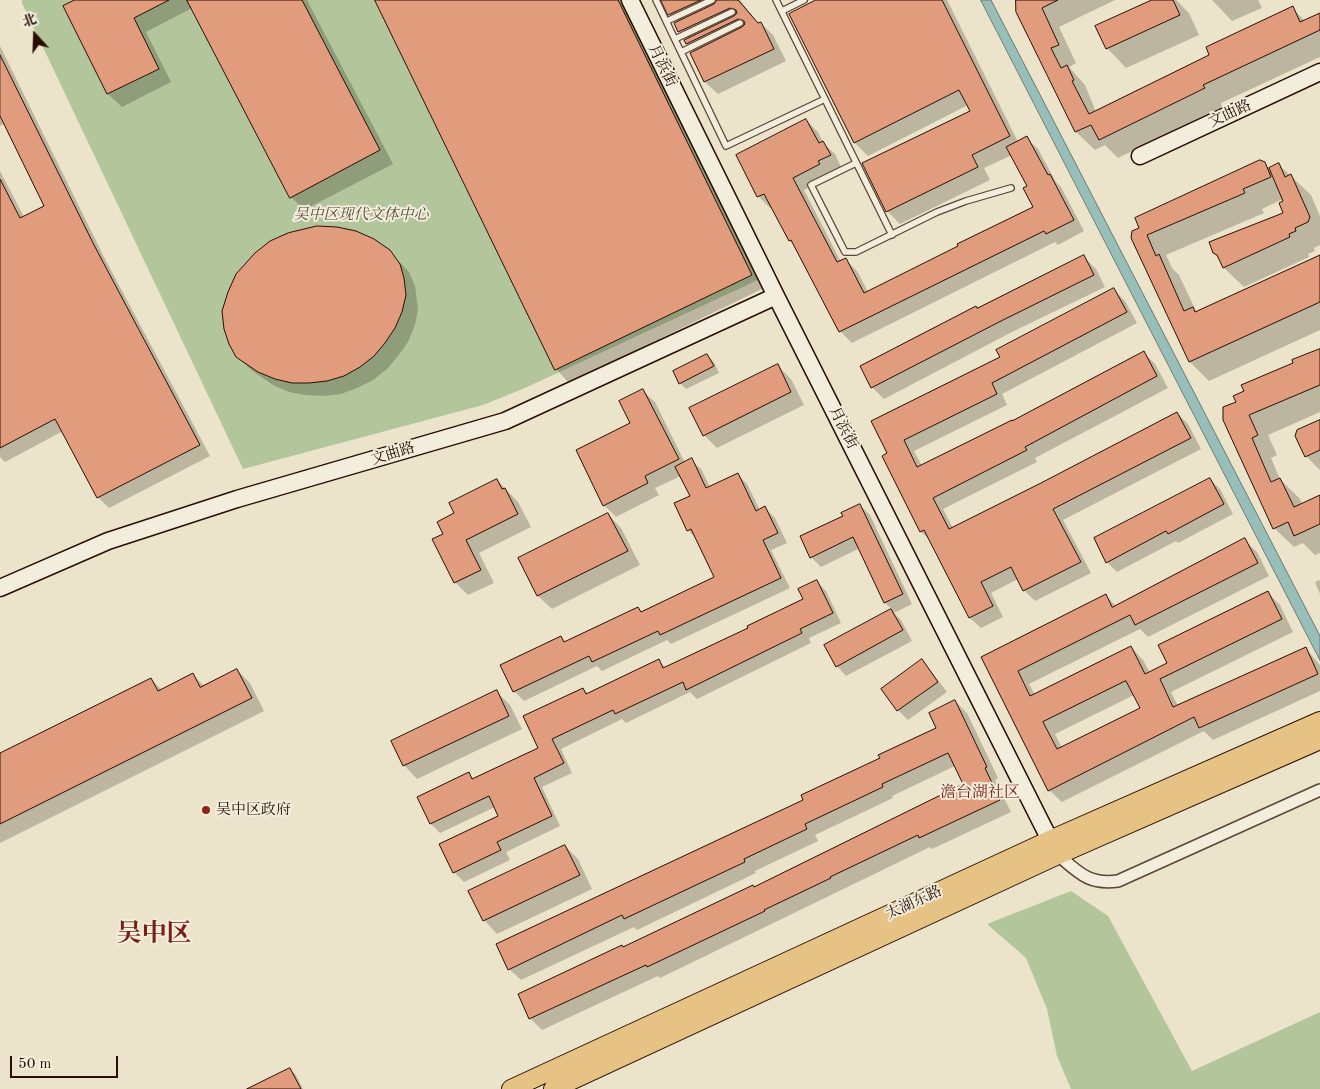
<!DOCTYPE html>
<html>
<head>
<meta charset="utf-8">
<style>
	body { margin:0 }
	#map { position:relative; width:1320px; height:1089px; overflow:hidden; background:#ebe4ca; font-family:"Old Standard TT","Noto Serif SC",serif }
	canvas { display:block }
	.north { position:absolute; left:10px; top:10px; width:50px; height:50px; -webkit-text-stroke:4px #f2eddd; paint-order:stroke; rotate:340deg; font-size:14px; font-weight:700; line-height:20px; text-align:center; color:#290e01 }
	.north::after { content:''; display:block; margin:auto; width:18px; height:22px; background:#290e01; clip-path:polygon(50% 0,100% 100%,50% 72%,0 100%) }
	.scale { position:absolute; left:10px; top:1056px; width:108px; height:22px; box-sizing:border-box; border:2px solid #290e01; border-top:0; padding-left:6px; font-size:15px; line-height:18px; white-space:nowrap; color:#290e01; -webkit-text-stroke:4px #f2eddd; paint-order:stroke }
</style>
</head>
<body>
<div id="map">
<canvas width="1320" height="1089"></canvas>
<div class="north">北</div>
<div class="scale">50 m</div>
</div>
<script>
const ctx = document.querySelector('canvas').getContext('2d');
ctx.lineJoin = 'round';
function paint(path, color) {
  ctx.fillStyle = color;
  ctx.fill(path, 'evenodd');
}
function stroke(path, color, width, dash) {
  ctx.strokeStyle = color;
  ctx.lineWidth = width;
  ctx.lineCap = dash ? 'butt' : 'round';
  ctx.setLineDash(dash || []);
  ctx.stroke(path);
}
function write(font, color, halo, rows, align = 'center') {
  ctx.font = font + ' "Old Standard TT","Noto Serif SC",serif';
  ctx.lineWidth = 4;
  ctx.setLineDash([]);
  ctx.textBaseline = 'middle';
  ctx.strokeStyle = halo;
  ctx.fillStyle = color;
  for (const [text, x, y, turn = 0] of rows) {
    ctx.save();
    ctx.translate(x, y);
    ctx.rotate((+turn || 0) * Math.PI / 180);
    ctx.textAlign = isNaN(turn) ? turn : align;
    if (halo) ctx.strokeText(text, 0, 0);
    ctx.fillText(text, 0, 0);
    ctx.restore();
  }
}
const green = new Path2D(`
	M22 0H621L758 280 525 388 483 405 243 469 22 3Z
	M1071 891 1108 916 1192 1071 1320 1012V1089H1071L1057 1056 1047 1009 1026 958 987 924Z`);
const water = new Path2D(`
	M981 0H991L1320 636V660Z`);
const shadow = new Path2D(`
	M78 0H307L393 164 304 210 291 197 192 8 146 32 171 82 122 107 108 94 65 7Z
	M376 0H624L764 288 569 383 556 369Z
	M662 0H740L759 24 761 23 773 35 786 61 718 94 705 82 692 53 695 52 687 44 685 41 688 40 680 31 676 24 678 23 669 14Z
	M819 0H947L1018 142 1026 138 1038 149 1056 182 1061 187 1084 231 1058 245 1055 242 852 343 840 331 796 247 790 241 772 207 770 208 758 196 806 120 818 132 824 144 835 154 841 167 831 176 804 190 841 262 846 260 857 271 868 292 1035 207 1029 186 1012 155 984 168 990 180 900 224 887 211 971 112 968 105 868 156 855 143 790 15Z
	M1017 0H1115L1059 27 1076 63 1069 67 1085 85 1096 112 1211 56 1292 8 1305 21 1320 14V57L1221 103 1222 107 1118 158 1105 145 1095 150 1076 132 1017 12Z
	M1155 0H1176L1189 13 1199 35 1126 68 1107 48Z
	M1212 0H1258L1262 8 1232 21Z
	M0 46 104 257 210 456 109 508 98 497 63 431 5 462 0 457V171L24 217 46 207 5 123 0 126Z
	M1264 163 1270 169 1279 165 1311 195 1320 216V245L1314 248 1315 251 1308 254 1309 257 1244 287 1224 268 1219 258 1214 253 1284 214 1283 199 1262 209 1264 213 1166 255 1172 268 1179 275 1197 313 1320 256V330L1209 381 1190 362 1133 238Z
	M389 251 409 272 415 286 418 309 415 325 408 342 398 356 387 369 373 380 357 388 341 394 323 396 306 395 289 392 273 385 251 370 237 356Z
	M1084 257 1096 269 1105 287 1012 332 884 399 872 387 978 310Z
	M1114 290 1125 301 1137 323 1002 394 1007 405 914 451 922 466 1013 423 1144 353 1155 364 1168 388 1035 458 1037 462 943 509 953 528 1041 484 1177 413 1188 424 1201 449 1063 520 1091 573 1035 601 1024 590 1018 579 991 593 1003 617 981 628 970 618 931 541 921 532 884 456 889 454 872 422 1002 357Z
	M1320 354V412L1268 435 1277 455 1271 458 1280 479 1300 499 1302 504 1320 496V553L1315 555 1303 543 1294 547 1274 528 1237 403Z
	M707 355 714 362 719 373 686 389 680 383Z
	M778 366 791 379 804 405 717 448 704 435Z
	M643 391 655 402 685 463 691 460 701 469 710 487 737 474 747 484 760 510 765 508 775 518 787 543 771 550 790 588 671 644 667 640 602 671 597 666 524 701 514 691 561 637 566 642 638 608 642 613 716 578 697 539 688 530 691 496 681 476 655 488 659 495 616 517 604 505Z
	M1320 421V470L1306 456Z
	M1210 479 1220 489 1233 514 1178 543 1176 541 1117 572 1107 562Z
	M497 480 518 502 531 527 479 553 494 583 468 595 455 582 444 535 456 514Z
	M860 505 870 515 912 604 894 613 901 620 912 641 846 676 837 666 826 645 892 609 885 603 860 548 821 567 811 557 844 516Z
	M608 514 621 528 640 565 552 609 538 596 520 558Z
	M1244 540 1257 552 1269 576 1148 637 1140 629 1029 684 1035 695 1131 647 1143 660 1150 673 1169 663 1268 593 1280 605 1293 632 1171 692 1178 706 1306 649 1320 665V691L1213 740 1204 731 1062 802 1049 790 983 658 1106 596 1116 606ZM1134 695 1141 709 1062 748 1055 734Z
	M1320 580V594L1315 582Z
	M817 582 826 591 841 623 809 638 811 643 697 699 690 692 626 723 622 719 561 749 572 773 542 787 560 826 506 852 510 860 464 882 454 872 499 817 495 807 440 833 431 824 418 798 469 774 474 779 540 748 583 689 588 694 659 661 666 668 750 628 804 600Z
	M922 661 931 671 947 692 908 720 898 710Z
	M237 670 250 683 264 711 0 843V755L151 679 162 690 193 675 204 686Z
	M497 692 510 705 522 729 417 779 404 765Z
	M955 701 967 713 998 778 995 780 1011 812 932 849 930 847 660 978 658 976 542 1030 530 1018 623 948 754 888 965 785 955 766 892 796 893 798 815 835 818 841 755 871 756 873 637 930 634 927 521 980 509 969 805 801 938 728Z
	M565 846 578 859 592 889 497 934 484 920Z
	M290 1069 296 1075 303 1089H257Z`);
const building = new Path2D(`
	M75 0H169L134 18 159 69 107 94 63 6Z
	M187 0H302L380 150 290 198Z
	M375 0H618L752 275 555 370Z
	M661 0H701L668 15Z
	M717 0H738L758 23 761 22 774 49 704 82 690 53 742 27 745 24 744 21 738 19 686 44 684 40 734 16 737 13 736 10 730 8 678 32 674 23 714 4Z
	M816 0H942L1010 136 972 155 978 167 886 212 862 163 970 111 959 90 854 143 789 14Z
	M1016 0H1058L1042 8 1059 45 1051 48 1061 68 1067 65 1074 80 1072 81 1089 114 1209 55 1206 47 1293 6 1300 22 1320 13V30L1203 85 1205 88 1099 140 1091 125 1075 132 1016 12Z
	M1152 0H1173L1180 15 1106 49 1095 26Z
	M0 55 94 245 200 445 97 498 55 419 0 448V179L20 218 44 206 0 116Z
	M806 119 819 143 823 141 831 155 818 161 820 164 793 178 837 262 846 258 864 293 958 246 957 244 1033 207 1023 188 1027 186 1006 147 1027 136 1048 175 1050 174 1074 220 1046 234 1044 231 839 332 791 240 789 241 764 194 757 197 736 155Z
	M1260 160 1265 162 1271 177 1243 189 1245 193 1147 235 1156 256 1159 254 1184 311 1193 307 1195 312 1320 255V302L1189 362 1131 238 1132 231 1139 228 1135 218Z
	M1279 163 1285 177 1291 174 1310 217 1308 222 1295 228 1296 231 1289 234 1290 237 1223 268 1217 255 1213 253 1209 242 1283 213 1279 203 1283 201 1269 168Z
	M317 226 337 227 356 231 374 239 390 250 400 264 404 278 406 295 402 312 395 328 385 343 374 356 360 367 344 376 327 381 309 383H292L275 379 258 372 236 357 229 344 224 329 222 311 228 292 236 274 255 253 270 241 288 233Z
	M1084 255 1094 275 1001 321 871 388 860 366 976 306 977 308Z
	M1114 288 1127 312 992 383 997 394 904 440 917 467 1012 420V421L1144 351 1157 376 1025 447 1027 450 933 498 949 529 1041 483 1177 412 1191 438 1053 509 1081 562 1023 591 1011 567 981 582 993 606 969 618 924 530 920 532 882 456 887 453 871 421 1000 357 996 350Z
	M1320 349V385L1249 415 1258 435 1252 438 1271 482 1280 478 1294 507 1320 495V524L1294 536 1288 522 1273 529 1223 420V407L1236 402 1233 396 1244 391 1241 385 1293 363 1292 360Z
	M707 354 714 366 679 384 673 371Z
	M778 364 791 392 703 436 689 408Z
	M643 389 679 459 645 476 648 483 603 506 576 450 630 423 619 401Z
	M1320 420V450L1305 457 1295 436 1297 430Z
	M692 458 706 488 738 473 756 511 765 506 778 533 763 540 781 578 660 635 658 631 592 662 589 656 513 692 500 665 561 636 564 642 638 607 641 612 714 577 691 529 687 531 674 503 690 496 675 467Z
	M1210 478 1224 504 1168 534 1166 531 1106 563 1094 538Z
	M497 479 502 489 505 488 518 514 466 540 481 570 454 583 432 539 443 534 437 522 454 513 449 503Z
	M860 504 903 594 884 603 853 537 810 558 800 536 843 516 841 513Z
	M608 513 628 551 537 596 518 558Z
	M1245 538 1258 563 1135 625 1130 615 1018 671 1030 696 1131 646 1145 674 1167 663 1158 645 1268 591 1282 619 1160 679 1173 707 1306 647 1318 674 1199 728 1194 717 1048 791 981 657 1106 594 1112 607ZM1126 681 1140 708 1057 749 1043 722Z
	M817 580 833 613 800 629 802 633 686 690 683 682 615 714 613 710 552 739 564 763 534 778 552 816 497 842 501 850 453 873 439 844 498 816 489 796 430 824 417 797 469 772 472 779 538 748 523 716 583 688 586 694 659 659 663 668 748 628 747 626 803 599 798 589Z
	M891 609 903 630 836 667 824 645Z
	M922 659 938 682 897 711 881 689Z
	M237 669 252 698 0 824V753L151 678 158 691 193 673 200 687Z
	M497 690 509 716 403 766 391 741Z
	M955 700 987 767 985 768 1000 800 919 838 918 835 830 877 831 878 764 910 765 911 647 967 646 965 529 1019 518 994 622 945 623 947 753 885 754 887 963 784 948 753 882 784 883 787 805 824 807 829 744 859 745 862 624 919 622 915 508 970 496 944 803 800 801 795 880 758 878 755 936 728 929 713Z
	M565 845 580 875 483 921 468 891Z
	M290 1068 301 1089H247Z`);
const lane = new Path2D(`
	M656 0 726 146 825 99
	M776 0 892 235
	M782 11 804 0
	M667 21 712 0
	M675 39 732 12
	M681 52 740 23
	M856 163 811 185 845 252H856L937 212 966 201 1011 188`);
const street = new Path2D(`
	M1058 855C1079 873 1089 885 1118 881L1320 790`);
const secondary = new Path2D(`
	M630 0 776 296 1056 852
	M1140 156 1320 72
	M0 588 108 541 237 499 505 421 776 296`);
const primary = new Path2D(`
	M511 1089 1050 840 1320 721
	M553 1089 1058 855 1320 740`);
const markers = [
	[206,810,5,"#8f2418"]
];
const streetNames = [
	["月浜街",662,66,64],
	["文曲路",1230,114,-25],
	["月浜街",843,428,63],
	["文曲路",393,454,-17],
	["太湖东路",914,903,-25]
];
const parkNames = [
	["吴中区现代文体中心",361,215]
];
const poiNames = [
	["吴中区政府",216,810]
];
const neighbourhoodNames = [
	["澹台湖社区",980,793]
];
const townNames = [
	["吴中区",154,934]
];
paint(green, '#b3c59a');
paint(water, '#98beb9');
stroke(water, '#6c786f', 1);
paint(shadow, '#0003');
paint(building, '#e19c7e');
stroke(building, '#290e01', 1);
stroke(lane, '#5a4433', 8);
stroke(street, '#5a4433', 14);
stroke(secondary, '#290e01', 19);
stroke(primary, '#290e01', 20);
stroke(lane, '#f2eddd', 5.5);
stroke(street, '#f2eddd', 11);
stroke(secondary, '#f2eddd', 16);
stroke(primary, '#e6c285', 18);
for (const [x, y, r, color] of markers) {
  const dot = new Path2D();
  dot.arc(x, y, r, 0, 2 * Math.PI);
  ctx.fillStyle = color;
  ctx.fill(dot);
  stroke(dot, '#f2eddd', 2);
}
write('15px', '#290e01', '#f2eddd', streetNames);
write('italic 15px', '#594e37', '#f2eddd', parkNames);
write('15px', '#290e01', '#f2eddd', poiNames, 'left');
write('16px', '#7a1f14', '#f2eddd', neighbourhoodNames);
write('bold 25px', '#7a1f14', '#f2eddd', townNames);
</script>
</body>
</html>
